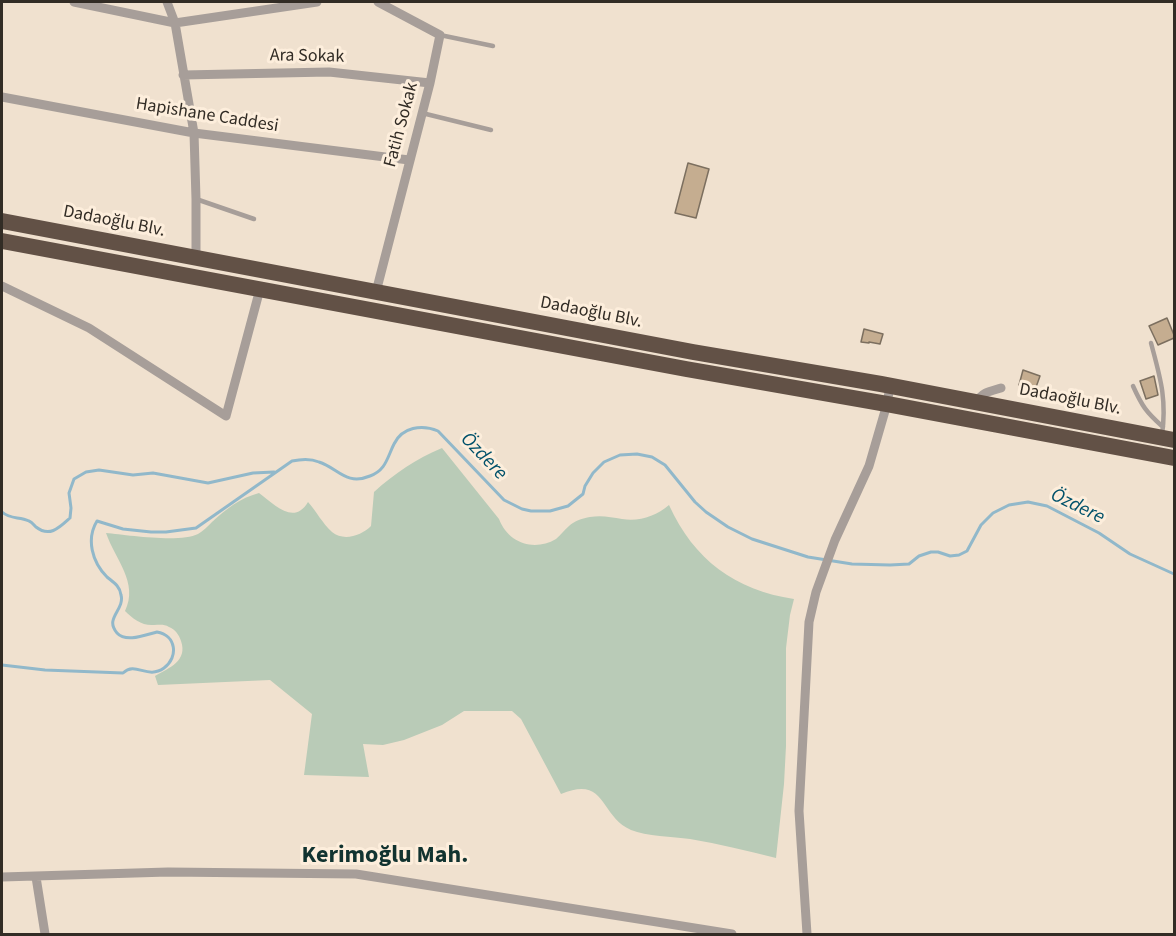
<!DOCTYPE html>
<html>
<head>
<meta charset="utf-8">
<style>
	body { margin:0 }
	#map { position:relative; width:1176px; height:936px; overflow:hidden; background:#f0e1cf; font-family:"Source Sans 3",sans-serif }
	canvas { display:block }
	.frame { position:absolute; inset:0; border:3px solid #322c25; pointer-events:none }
</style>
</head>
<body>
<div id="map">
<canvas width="1176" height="936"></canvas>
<div class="frame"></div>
</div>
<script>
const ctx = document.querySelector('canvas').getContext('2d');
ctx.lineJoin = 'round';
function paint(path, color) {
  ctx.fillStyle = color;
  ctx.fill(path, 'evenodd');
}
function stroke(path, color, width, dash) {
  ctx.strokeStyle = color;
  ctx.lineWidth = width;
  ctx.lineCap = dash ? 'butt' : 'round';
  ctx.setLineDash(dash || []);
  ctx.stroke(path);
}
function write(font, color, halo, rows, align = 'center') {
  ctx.font = font + ' "Source Sans 3",sans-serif';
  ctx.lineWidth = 6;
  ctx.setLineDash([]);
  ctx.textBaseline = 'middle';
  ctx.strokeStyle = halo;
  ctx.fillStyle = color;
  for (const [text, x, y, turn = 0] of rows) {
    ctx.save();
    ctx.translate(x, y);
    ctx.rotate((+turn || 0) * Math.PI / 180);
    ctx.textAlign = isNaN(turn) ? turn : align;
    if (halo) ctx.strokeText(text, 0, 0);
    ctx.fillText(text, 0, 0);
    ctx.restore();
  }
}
const green = new Path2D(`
	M442 448 499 519C508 543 534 552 556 539 561 535 564 530 569 526 574 521 583 518 590 517 601 515 611 517 622 519 639 522 656 516 669 505 694 560 735 590 794 599L790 615 786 648V746L784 784 776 858C748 851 719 844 690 839 673 837 646 836 631 830 599 816 607 775 561 794L521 719 512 711H464L442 725 404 740 383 745 363 744 369 777 304 775 312 714 270 680 158 685 155 676C169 668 188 661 181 641 179 635 175 629 169 627 164 624 160 625 154 625 142 626 133 619 125 611 139 583 115 559 106 533 127 535 180 543 198 534 203 531 208 526 212 522 226 509 240 498 259 493 274 504 294 526 308 502 316 511 323 524 332 532 344 542 362 535 371 526L374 492C395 473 416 459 442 448Z`);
const stream = new Path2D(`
	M2 512C11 520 19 516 29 521 32 522 34 525 36 527 50 538 60 527 70 518L71 508 69 493 74 479 86 472 99 470 133 475 153 473 208 483 253 473 274 472
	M2 665 45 670 123 673C136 661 147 680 164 668 179 657 176 635 157 632 145 635 126 643 117 633 104 618 125 610 121 595 120 586 113 582 107 577 92 562 86 539 97 521L123 529 151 532H166L196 528 292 461C301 459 310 458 319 462 338 468 346 486 370 476 386 470 387 458 394 444 402 427 422 424 438 431L504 500 522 509 531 511H550L568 506 583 494 585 486 593 473 604 462 620 455 637 454 652 457 665 465 695 502 706 512 728 527 752 539 808 557 852 564 890 565 909 564 919 556 931 552H938L950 556 959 555 967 551 981 525 993 513 1009 505 1028 502 1047 506 1099 533 1130 554 1174 574`);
const building = new Path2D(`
	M688 163 709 169 696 218 675 213Z
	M1167 318 1174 335V338L1158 345 1149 326Z
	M864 329 883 334 880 344 869 342V343L861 342Z
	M1023 370 1040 376 1035 390 1019 385Z
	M1154 376 1158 395 1146 399 1140 381Z`);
const lane = new Path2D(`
	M440 35 493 46
	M422 113 491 130
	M196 199 254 219
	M1151 343C1160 377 1167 398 1162 435
	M1133 386C1142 406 1146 412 1163 427`);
const street = new Path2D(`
	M74 2 175 23 317 2
	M167 2 175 23 194 133 196 199V258
	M183 75 329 72 430 83
	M2 97 194 133 409 160
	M2 286 89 328 226 416 260 289
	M376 292 430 83 440 35 378 2
	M977 402C982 392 991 391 1001 388
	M2 877 168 872 356 874 732 934
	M36 877 45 934
	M807 934 799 811 809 622 816 592 835 540 869 466 887 404 890 386`);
const highway = new Path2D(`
	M2 221 693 352 881 384 1174 440
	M2 241 686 369 887 404 1174 458`);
const streetNames = [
	["Ara Sokak",307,57,1],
	["Hapishane Caddesi",207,116,9],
	["Fatih Sokak",402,125,-75],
	["Dadaoğlu Blv.",114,222,11],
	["Dadaoğlu Blv.",591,313,11],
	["Dadaoğlu Blv.",1070,400,11]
];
const waterNames = [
	["Özdere",483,457,46],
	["Özdere",1077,507,26]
];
const districtNames = [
	["Kerimoğlu Mah.",385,857]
];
paint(green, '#b9cbb7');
stroke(stream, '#91b8ca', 3);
paint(building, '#c5ad90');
stroke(building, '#7c6f5f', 1.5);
stroke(lane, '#a79e99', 4.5);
stroke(street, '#a79e99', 9);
stroke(highway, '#625146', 16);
write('18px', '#322c25', '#fdeedc', streetNames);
write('italic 20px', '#01516a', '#fdeedc', waterNames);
write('bold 24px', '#113330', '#fdeedc', districtNames);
</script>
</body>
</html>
